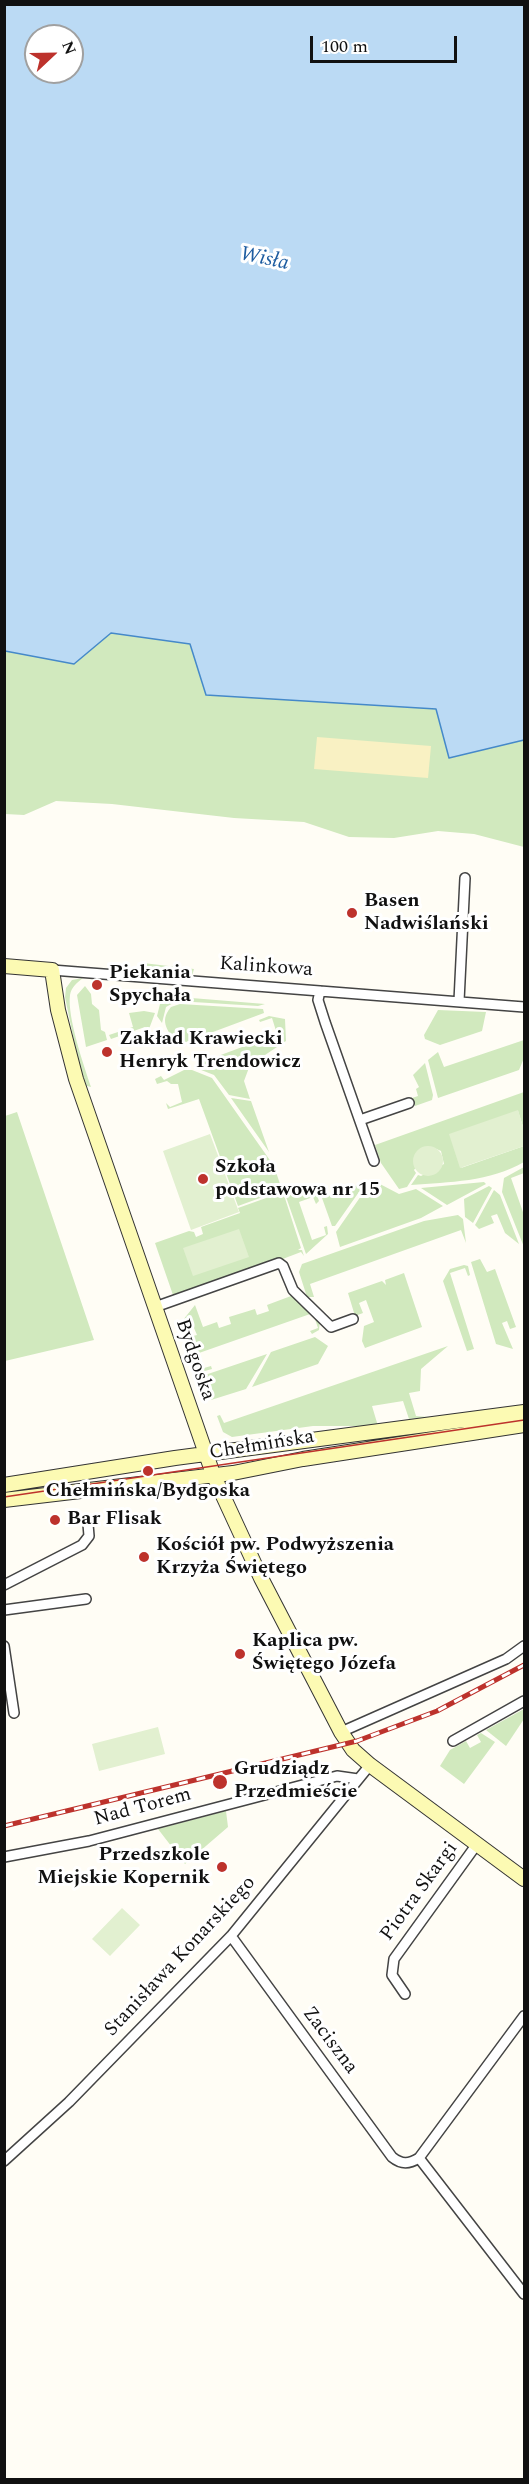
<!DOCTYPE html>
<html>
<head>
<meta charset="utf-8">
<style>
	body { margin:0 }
	#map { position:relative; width:529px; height:2484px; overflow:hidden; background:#fffdf5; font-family:Spectral,serif }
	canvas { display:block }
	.frame { position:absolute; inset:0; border:6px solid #111; pointer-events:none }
	.north { position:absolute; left:24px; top:24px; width:60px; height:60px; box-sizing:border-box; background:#fff; border:2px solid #a0a0a0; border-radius:50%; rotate:68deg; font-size:16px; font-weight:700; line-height:24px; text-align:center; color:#111 }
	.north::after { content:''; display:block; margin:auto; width:21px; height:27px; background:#bd322c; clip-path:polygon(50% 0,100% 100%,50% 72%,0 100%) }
	.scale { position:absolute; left:310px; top:36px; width:147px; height:27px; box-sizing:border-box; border:3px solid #111; border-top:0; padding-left:8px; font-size:18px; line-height:21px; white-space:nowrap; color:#111; -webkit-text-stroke:4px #fff; paint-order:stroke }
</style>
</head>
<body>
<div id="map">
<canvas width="529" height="2484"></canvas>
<div class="frame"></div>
<div class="north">N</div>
<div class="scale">100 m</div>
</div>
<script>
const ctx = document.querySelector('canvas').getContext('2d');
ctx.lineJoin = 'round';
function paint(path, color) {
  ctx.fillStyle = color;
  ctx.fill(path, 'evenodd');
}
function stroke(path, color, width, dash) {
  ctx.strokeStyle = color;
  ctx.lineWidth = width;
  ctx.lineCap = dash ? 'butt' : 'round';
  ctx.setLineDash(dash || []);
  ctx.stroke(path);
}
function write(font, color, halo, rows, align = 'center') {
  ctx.font = font + ' Spectral,serif';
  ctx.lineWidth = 6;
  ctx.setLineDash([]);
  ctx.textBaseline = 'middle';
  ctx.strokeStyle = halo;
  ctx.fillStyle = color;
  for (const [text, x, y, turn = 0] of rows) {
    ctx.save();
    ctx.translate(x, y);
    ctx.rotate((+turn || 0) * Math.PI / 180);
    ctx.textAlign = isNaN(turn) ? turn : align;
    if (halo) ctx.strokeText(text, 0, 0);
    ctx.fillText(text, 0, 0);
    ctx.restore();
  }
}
const green = new Path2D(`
	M111 633 190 644 207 695 436 709 450 758 524 740V847L474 834 438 831 394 838 349 837 304 822 234 818 112 804 56 801 24 815 5 814V651L74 664Z
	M143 963 194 969 192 976 149 972 144 969Z
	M83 978C78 982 71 987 70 995 67 1017 84 1066 91 1087L83 1085 65 997 66 988 72 980Z
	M85 986 91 994 92 1004 99 1010 101 1030 105 1032 107 1040 86 1047 77 995Z
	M167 996 265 1004 258 1006 177 1001 166 1007 162 1023 157 1016 161 1000Z
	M180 1004 263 1009 264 1013 178 1045C169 1032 158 1022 171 1007Z
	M438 1010 486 1012 482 1031 440 1045 425 1039 424 1035Z
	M144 1011 155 1013 149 1029 145 1027 111 1039 109 1035 133 1027 129 1013Z
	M269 1016 285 1019 286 1041 250 1065 244 1081 250 1099 229 1095 214 1075 196 1068 195 1065 202 1062 277 1034 272 1018 260 1022 259 1020Z
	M524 1040V1058L519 1070 438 1098 428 1060 438 1052 444 1067Z
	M425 1063 433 1095 432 1100 415 1106 412 1098 418 1096 416 1089 419 1087 413 1075Z
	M184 1070H192L212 1078 274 1166 282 1190 238 1206 199 1099 168 1109 166 1103 170 1107 182 1102 178 1084H171L167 1081 157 1084 155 1079 161 1076 164 1080Z
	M524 1092V1130L518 1111 461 1168 524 1146V1162C490 1182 449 1182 411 1185L418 1175 421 1176 444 1164 441 1151 432 1147 414 1170 416 1173 407 1187 399 1189 381 1163 375 1145Z
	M231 1098 251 1101 269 1152Z
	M17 1112 94 1340 5 1361V1116Z
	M524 1167V1173L511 1178 524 1215V1247L502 1192 504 1178Z
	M366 1182 335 1226H332L322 1198Z
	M484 1182 486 1184 447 1205 421 1188Z
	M370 1183H378L399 1194 416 1189 443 1206 421 1218 340 1247 336 1232Z
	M489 1186 492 1188 473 1223 465 1217 464 1199Z
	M494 1190 500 1195 519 1244 505 1233 497 1214 491 1216 494 1223 479 1229 475 1225Z
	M283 1192 301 1248 298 1250H302L304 1256 301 1252 280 1260 278 1258 173 1295 155 1243 189 1231 194 1232 196 1237 203 1234 201 1227 240 1213 238 1208Z
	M285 1194 317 1195 319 1201 316 1204 313 1197 299 1202 312 1240 326 1235 324 1227 327 1226 328 1234 306 1254Z
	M458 1215 463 1219 466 1243 461 1230 310 1284 314 1297H307L299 1272 302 1264 424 1221Z
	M480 1259 487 1272 495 1269 516 1327 510 1329 507 1321 502 1323 513 1349 496 1344 471 1262Z
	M464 1265 468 1266 470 1275 468 1276 465 1268 450 1273 474 1349 467 1351 443 1281 450 1269Z
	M404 1273 422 1327 365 1348 362 1341 364 1326 374 1322 366 1300 359 1303 363 1313 355 1316 348 1293 382 1281 386 1285 385 1280Z
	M291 1296C303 1299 312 1311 320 1320L319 1330 312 1334 310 1331 318 1328 313 1313 199 1353 204 1368 211 1366 212 1369 201 1372 189 1337 197 1335 194 1328 187 1330 183 1320 195 1305 203 1327 217 1322 219 1328 231 1324 229 1317 255 1309 257 1315 269 1311 267 1305Z
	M315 1337 328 1346 318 1364 252 1387 271 1352Z
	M448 1346 421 1369 420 1391 409 1393 416 1416 428 1417 409 1419 403 1401 372 1406 378 1426H313L232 1437 223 1432 217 1416 220 1415 224 1423Z
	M267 1354 246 1389 211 1400 205 1375Z
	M524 1709V1719L506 1746 486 1730Z
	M481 1733 495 1742 464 1784 440 1766 450 1750 466 1741 470 1748 481 1742 477 1735Z
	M226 1811 228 1827 185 1864 158 1829Z`);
const sand = new Path2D(`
	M317 737 431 746 428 778 314 769Z`);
const pitch = new Path2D(`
	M518 1110 524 1130V1146L460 1168 449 1134Z
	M210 1134 239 1212 191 1230 163 1151Z
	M413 1161a15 15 0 1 1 30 0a15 15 0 1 1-30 0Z
	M239 1229 249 1257 193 1276 183 1248Z
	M158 1727 165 1754 99 1771 92 1744Z
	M122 1908 140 1925 110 1956 92 1939Z`);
const water = new Path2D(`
	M4 5H524V740L449 758 436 709 206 695 190 644 111 633 74 664 5 651ZM36 36H72V72H36Z`);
const street = new Path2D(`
	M52 970 524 1007
	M320 991 318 1000 325 1022 374 1161
	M459 1001 465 878
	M360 1120 409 1103
	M155 1307 279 1263 283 1266 293 1290 331 1327 353 1319
	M4 1585 82 1545 89 1536 88 1524
	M4 1610 86 1599
	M4 1646 14 1713
	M341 1732 506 1659 524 1646
	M453 1741 524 1701
	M4 1857 89 1841 337 1776 358 1779
	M231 1936 392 2157C402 2165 409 2164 419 2158L524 2016
	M405 1994 392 1975 394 1959 477 1844
	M419 2158 524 2294
	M4 2161 69 2102 231 1936 370 1765`);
const secondary = new Path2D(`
	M4 966 52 970 58 1010 76 1079 213 1474 261 1578 341 1732 353 1750 370 1765 524 1879
	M4 1485 175 1458 524 1412
	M4 1500 233 1473 303 1459 524 1425`);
const tram = new Path2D(`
	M4 1497 524 1420`);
const rail = new Path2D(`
	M4 1826 357 1741 437 1711 524 1665`);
const markers = [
	[352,913,6,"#bd322c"],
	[97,985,6,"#bd322c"],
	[107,1052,6,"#bd322c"],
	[203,1179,6,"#bd322c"],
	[148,1471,6,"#bd322c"],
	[55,1520,6,"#bd322c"],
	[144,1557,6,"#bd322c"],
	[240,1654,6,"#bd322c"],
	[220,1782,8,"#bd322c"],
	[222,1867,6,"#bd322c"]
];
const poiNames = [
	["Basen",364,902],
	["Nadwiślański",364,925],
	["Piekania",109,974],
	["Spychała",109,997],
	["Zakład Krawiecki",119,1040],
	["Henryk Trendowicz",119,1063],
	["Szkoła",215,1168],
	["podstawowa nr 15",215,1191],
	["Chełmińska/Bydgoska",148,1492,"center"],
	["Bar Flisak",67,1520],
	["Kościół pw. Podwyższenia",156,1546],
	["Krzyża Świętego",156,1569],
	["Kaplica pw.",252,1642],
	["Świętego Józefa",252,1665],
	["Grudziądz",234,1770],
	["Przedmieście",234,1793],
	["Przedszkole",210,1856,"right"],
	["Miejskie Kopernik",210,1879,"right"]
];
const streetNames = [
	["Kalinkowa",266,968,4],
	["Bydgoska",194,1360,71],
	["Chełmińska",262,1446,-9],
	["Nad Torem",143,1808,-15],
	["Piotra Skargi",420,1892,-54],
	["Stanisława Konarskiego",181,1957,-47],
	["Zaciszna",329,2041,53]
];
const waterNames = [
	["Wisła",264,260,12]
];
paint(green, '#d1e9be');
paint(sand, '#f9f1c3');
paint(pitch, '#e2f0d0');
paint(water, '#bbdaf4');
stroke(water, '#4589c9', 1.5);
stroke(street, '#444', 12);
stroke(secondary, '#333', 16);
stroke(street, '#fff', 9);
stroke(secondary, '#fcfab3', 14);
stroke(tram, '#bd322c', 1.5);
stroke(rail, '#bd322c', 5);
stroke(rail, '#fff', 3, [9]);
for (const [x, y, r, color] of markers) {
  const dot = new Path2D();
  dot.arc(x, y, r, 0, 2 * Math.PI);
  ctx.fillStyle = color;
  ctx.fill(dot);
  stroke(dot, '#fff', 2);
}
write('bold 20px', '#111', '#fff', poiNames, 'left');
write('20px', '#111', '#fff', streetNames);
write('italic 21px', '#1d5ca0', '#fff', waterNames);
</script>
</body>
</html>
